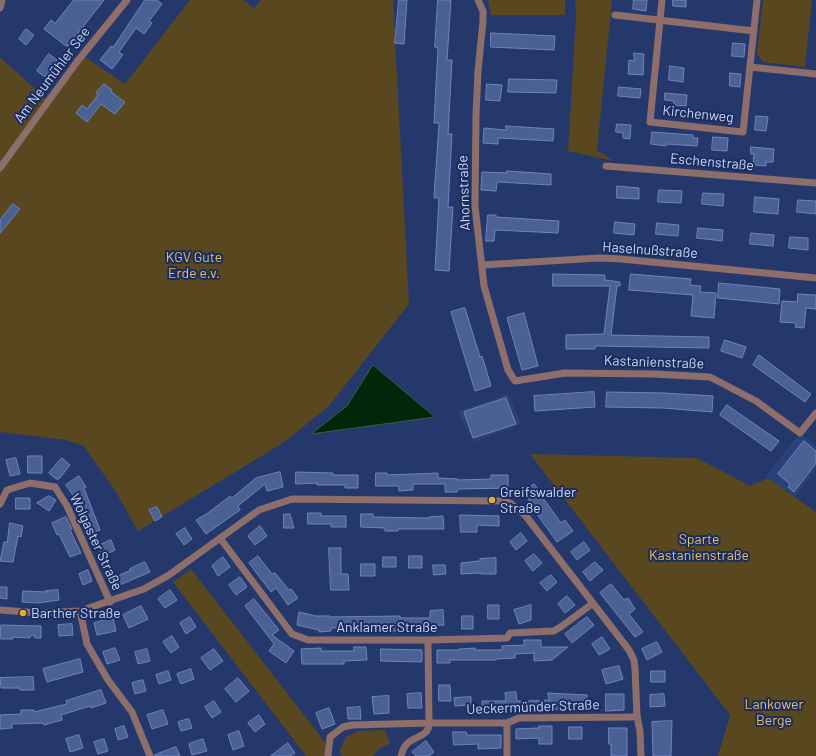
<!DOCTYPE html>
<html>
<head>
<meta charset="utf-8">
<style>
	body { margin:0 }
	canvas { display:block; background:#25386b }
</style>
</head>
<body>
<canvas width="816" height="756"></canvas>
<script>
const ctx = document.querySelector('canvas').getContext('2d');
ctx.lineJoin = 'round';
function paint(path, color) {
  ctx.fillStyle = color;
  ctx.fill(path, 'evenodd');
}
function stroke(path, color, width, dash) {
  ctx.strokeStyle = color;
  ctx.lineWidth = width;
  ctx.lineCap = dash ? 'butt' : 'round';
  ctx.setLineDash(dash || []);
  ctx.stroke(path);
}
function write(font, color, halo, rows, align = 'center') {
  ctx.font = font + ' Barlow,sans-serif';
  ctx.lineWidth = 4;
  ctx.setLineDash([]);
  ctx.textBaseline = 'middle';
  ctx.strokeStyle = halo;
  ctx.fillStyle = color;
  for (const [text, x, y, turn = 0] of rows) {
    ctx.save();
    ctx.translate(x, y);
    ctx.rotate((+turn || 0) * Math.PI / 180);
    ctx.textAlign = isNaN(turn) ? turn : align;
    if (halo) ctx.strokeText(text, 0, 0);
    ctx.fillText(text, 0, 0);
    ctx.restore();
  }
}
const built = new Path2D(`
	M508 394 521 424 474 442 457 412Z
	M800 433 816 446V469L794 497 766 476Z`);
const green = new Path2D(`
	M190 0H243L254 8 261 0H393L409 304 328 407 283 443 138 531 116 492 84 446 66 440 0 432V57L48 101 82 55 125 84Z
	M488 0H565V15H491Z
	M575 0H612L597 150 613 161 568 151 576 15Z
	M763 0H812L805 67 763 62 757 54Z
	M530 454 697 458 750 486 768 478 816 512V756H718L730 715Z
	M191 569 328 746V756H306L173 582Z
	M385 730 390 743 378 750 373 756H342L339 752 346 737 358 731Z`);
const water = new Path2D(`
	M373 365 435 417 311 434 347 406Z`);
const building = new Path2D(`
	M74 0H104L68 46H66L44 29 51 20 55 23Z
	M145 0H157L162 4 149 21 152 23 144 34 136 28 119 52 123 55 112 69 100 60 111 46 113 47Z
	M399 0H407L404 44 395 43Z
	M438 0H451L447 60H452L448 134H452L448 207H453L449 271 435 270 439 198H434L439 123H434L438 48 435 47Z
	M634 0H647L646 11 633 9Z
	M673 0H686V7L673 6Z
	M26 29 34 35 26 45 19 39Z
	M491 33 555 36 554 50 491 47Z
	M733 43 745 44 744 57 732 56Z
	M634 53 644 54 643 75 628 74 629 60 634 61Z
	M49 54 57 60 45 77 37 71Z
	M670 66 684 68 683 82 669 80Z
	M730 73 741 74 740 87 730 86Z
	M509 79 557 80 556 93 508 92Z
	M104 84 112 90 111 92 125 102 115 114 101 104 87 122 76 113 82 105 87 109 98 95 96 93Z
	M487 84 502 85 500 101 486 100Z
	M619 87 641 89 640 98 618 96Z
	M665 93 687 95 686 106 674 105V101L665 100Z
	M756 116 768 117 766 131 755 130Z
	M617 124 631 125 630 139 623 138V133L616 132Z
	M506 126 554 129 553 141 498 138V144L483 143 484 128 506 130Z
	M652 132 693 135V138H698L697 146 667 144 666 146 651 144Z
	M713 137 728 138 727 151 712 150Z
	M751 147 774 149 773 162H766V166L753 165 754 154H751Z
	M507 171 551 174V185L497 182 496 191 481 190 482 172 507 173Z
	M617 186 639 188V199L617 198Z
	M659 190 682 191 681 203 658 202Z
	M703 193 724 194 723 206 702 204Z
	M755 197 779 199 778 214 754 212Z
	M798 200 816 201V214L797 212Z
	M13 204 20 209 0 233V220Z
	M488 215H496V217L559 221 558 233 495 230 494 241H486Z
	M615 222 635 224 634 235 614 233Z
	M657 223 679 225 678 236 656 234Z
	M698 228 723 230 722 241 697 238Z
	M751 233 774 235 773 246 750 244Z
	M790 237 808 238V250L789 248Z
	M553 274 605 275V280L620 282V286H617L611 335 709 337V348L595 346V349H566V335L604 334 610 286H553Z
	M631 274 691 279 690 285 701 286 700 292 716 293 714 318 691 316 693 295 629 290Z
	M719 283 780 289 779 304 718 298Z
	M798 294 816 295V309L806 308 804 328 795 327 796 323 780 322 782 301 797 302Z
	M465 308 480 357 482 356 491 386 475 391 451 312Z
	M524 313 538 366 522 370 507 318Z
	M725 340 746 347 742 358 721 351Z
	M759 355 811 394 805 402 753 365Z
	M594 392 595 407 535 411 534 396Z
	M607 392 664 393 713 396 712 412 663 408 606 407Z
	M506 398 516 424 473 438 464 412Z
	M727 405 779 441 771 451 720 415Z
	M804 441 816 451V463L794 492 788 487 790 484 778 474Z
	M28 456H42V473H28Z
	M16 458 20 474 10 476 6 460Z
	M62 458 70 465 59 479H56L49 473Z
	M280 472 283 487 267 491 265 484 238 506 240 510 206 534 196 520 208 513 230 496 232 498 256 478Z
	M296 472 333 473V475H358V488H345V485H317V483L296 484Z
	M376 473H387V475L438 473V478L458 479V480L491 479V475H508V488L458 489 457 492H445V484H413V490L399 491V486H376Z
	M79 476 86 487 84 488 100 530 89 534 85 524 86 523 76 500 66 485Z
	M534 484 541 493 540 494 561 523 565 520 573 531 557 542 534 510 536 509 523 493Z
	M49 496 56 500 49 511 37 503Z
	M16 498H30V509H16Z
	M157 507 162 517 155 521 149 510Z
	M308 513H321V516H346V527H331V524H308Z
	M284 514H290L294 528H284Z
	M361 514H373V517L429 518V517L443 516 444 529H398V531H385V528L361 527Z
	M460 515 499 516V526L477 525V532H461Z
	M66 517 72 529 70 530 81 553 70 557 59 534 57 535 52 523Z
	M10 523 23 526 21 537 18 536 13 562 0 561 4 542H7Z
	M260 526 267 536 255 545 248 536Z
	M185 528 192 539 184 545 176 534Z
	M521 533 527 541 516 550 510 542Z
	M111 540 115 550 103 556 98 546Z
	M584 542 590 550 577 560 571 552Z
	M329 548H341V574H348L349 590H331Z
	M534 554 542 563 533 571 525 561Z
	M258 556 272 574 275 573 289 590 291 589 298 598 288 605 276 588 271 592 249 563Z
	M409 556H422V568H409Z
	M223 557 230 567 218 576 212 566Z
	M383 557H396V567H383Z
	M496 558V574H481V573L461 574V563L480 561V559Z
	M145 562 150 572 115 587 111 579 131 570 130 569Z
	M595 562 603 570 590 581 583 572Z
	M361 564H375V576H361Z
	M433 565H445L446 574 434 575Z
	M88 570 92 581 83 585 79 574Z
	M551 575 557 582 547 591 540 583Z
	M240 577 247 587 236 595 229 585Z
	M611 584 624 600 628 598 635 609 629 614 643 632 635 637 600 593Z
	M0 587H7V599L0 598Z
	M58 590 59 600 38 603 22 602 23 591 47 592 46 591Z
	M170 590 177 600 165 608 158 599Z
	M567 596 575 605 565 613 558 604Z
	M254 599 279 630 272 635 294 651 286 663 269 651 274 644 245 606Z
	M488 605H499V619H488Z
	M531 605V620L519 624 514 610Z
	M141 606 148 619 129 628 123 615Z
	M443 610 444 625 420 626V629H400V631H387V627L331 628V631L319 632V630L297 625 299 612 316 616H330V617L400 616V618H430V611Z
	M462 616H473V629H462Z
	M190 617 196 627 186 634 180 623Z
	M587 617 594 625 572 643 565 634Z
	M113 618 116 631 97 635 94 623Z
	M72 624 73 635 59 636 58 625Z
	M1 625 41 626V638H35L34 635 30 636V638L13 637V639H1Z
	M172 636 179 647 171 653 163 642Z
	M602 637 610 649 599 655 592 644Z
	M524 640H541V647H568L552 660 534 661V653L515 654V658L496 659V660H450V663H437V650H459V649L475 648V650H502V646L524 645Z
	M657 642 662 652 647 660 642 649Z
	M354 647H366L367 660 344 661V664H302L301 649 321 648V651H354Z
	M115 648 120 660 107 664 103 652Z
	M147 649 150 661 138 664 135 652Z
	M214 649 223 661 210 670 201 658Z
	M381 649 422 650V662L381 661Z
	M80 659 83 672 47 682 43 669Z
	M619 666 623 679 606 684 602 670Z
	M191 669 194 679 181 684 177 674Z
	M168 671 171 680 159 684 156 675Z
	M651 671H665V682H651Z
	M33 677 34 690H20L19 688H1L0 678Z
	M238 678 249 691 236 702 225 689Z
	M143 680 146 691 135 694 132 683Z
	M439 685H450L451 701H439Z
	M101 690 106 703 91 708 90 706 61 715 62 720 44 725 43 723 12 724V728L0 729V715L21 714V710H34V712L67 704 66 701Z
	M516 692 517 701H521L522 706 496 709V714H482V701H506L505 693Z
	M421 693 422 708H408L407 694Z
	M548 693 587 695V707L564 706V709L541 710V711H528V701L549 700Z
	M606 694H624V710L606 711Z
	M664 694 665 706 650 707V695Z
	M389 696V713L374 714 372 697Z
	M471 697V705L455 706 454 698Z
	M214 701 221 712 212 718 205 707Z
	M360 707 361 719H348L347 708Z
	M329 708 335 724 322 729 316 713Z
	M163 710 168 724 152 729 147 715Z
	M259 715 265 724 255 732 248 723Z
	M189 719 192 728 181 731 178 722Z
	M672 721 671 756H653L652 722Z
	M124 726 128 737 118 740 115 729Z
	M539 726H552V744H539V738L516 739V729L539 728Z
	M569 727H582V739H569Z
	M609 728H627V756H611V744H609Z
	M239 731 244 746 233 750 228 735Z
	M453 732H466L467 735H501V748L478 749V744L454 745Z
	M79 735 83 748 70 752 66 739Z
	M104 739 108 751 98 754 94 742Z
	M203 739 207 751 192 755 189 744Z
	M426 741 434 752 429 756H416L412 752Z
	M288 743 295 753 291 756H271Z
	M176 747 180 756H155V755Z`);
const minor = new Path2D(`
	M478 0 483 11V21L478 71 476 115 475 206 484 286 508 370 515 381 565 373 654 374 710 377 756 401 800 433 816 413
	M662 0 650 122 743 132 757 0
	M0 8 2 0
	M615 15 754 31
	M750 67 816 74
	M606 166 816 183
	M0 168 76 63 127 0
	M482 265 599 258 621 259 816 278
	M0 504 7 490 30 483 55 487 67 506 110 602
	M220 538 292 634 308 640H428L507 638 510 633 554 631 562 626 592 604
	M0 610 40 613 80 611 144 589 169 575 259 510 292 499 499 501 510 503 525 515 629 650 634 660 635 669 637 716 640 731 641 756
	M80 611 87 644 108 680 132 712 150 756
	M507 723V756
	M328 756 330 737 343 727 352 725 429 723 428 640
	M401 756C402 752 405 745 409 742 417 736 430 735 429 723H507L519 718 631 717 637 716`);
const markers = [
	[492,500,4,"#dfb034"],
	[23,613,4,"#dfb034"]
];
const streetNames = [
	["Am Neumühler See",52,75,-53],
	["Kirchenweg",698,114,6],
	["Eschenstraße",712,162,5],
	["Ahornstraße",464,193,-92],
	["Haselnußstraße",650,250,4],
	["Kastanienstraße",654,362,2],
	["Wolgaster Straße",96,542,65],
	["Anklamer Straße",387,627],
	["Ueckermünder Straße",533,707,-2]
];
const parkNames = [
	["KGV Gute",194,257],
	["Erde e.v.",194,273],
	["Sparte",699,539],
	["Kastanienstraße",699,555],
	["Lankower",774,704],
	["Berge",774,720]
];
const poiNames = [
	["Greifswalder",500,492],
	["Straße",500,508],
	["Barther Straße",31,613]
];
paint(built, '#2c417b');
paint(green, '#58471f');
paint(water, '#022608');
stroke(water, '#3e5b50', 1);
paint(building, '#4c6193');
stroke(building, '#6c84be', 1);
stroke(minor, '#8e6e6a', 7);
for (const [x, y, r, color] of markers) {
  const dot = new Path2D();
  dot.arc(x, y, r, 0, 2 * Math.PI);
  ctx.fillStyle = color;
  ctx.fill(dot);
  stroke(dot, '#1b2d5f', 1.5);
}
write('14px', '#cad8f8', '#1b2d5f', streetNames);
write('14px', '#e5bf69', '#1b2d5f', parkNames);
write('14px', '#cad8f8', '#1b2d5f', poiNames, 'left');
</script>
</body>
</html>
